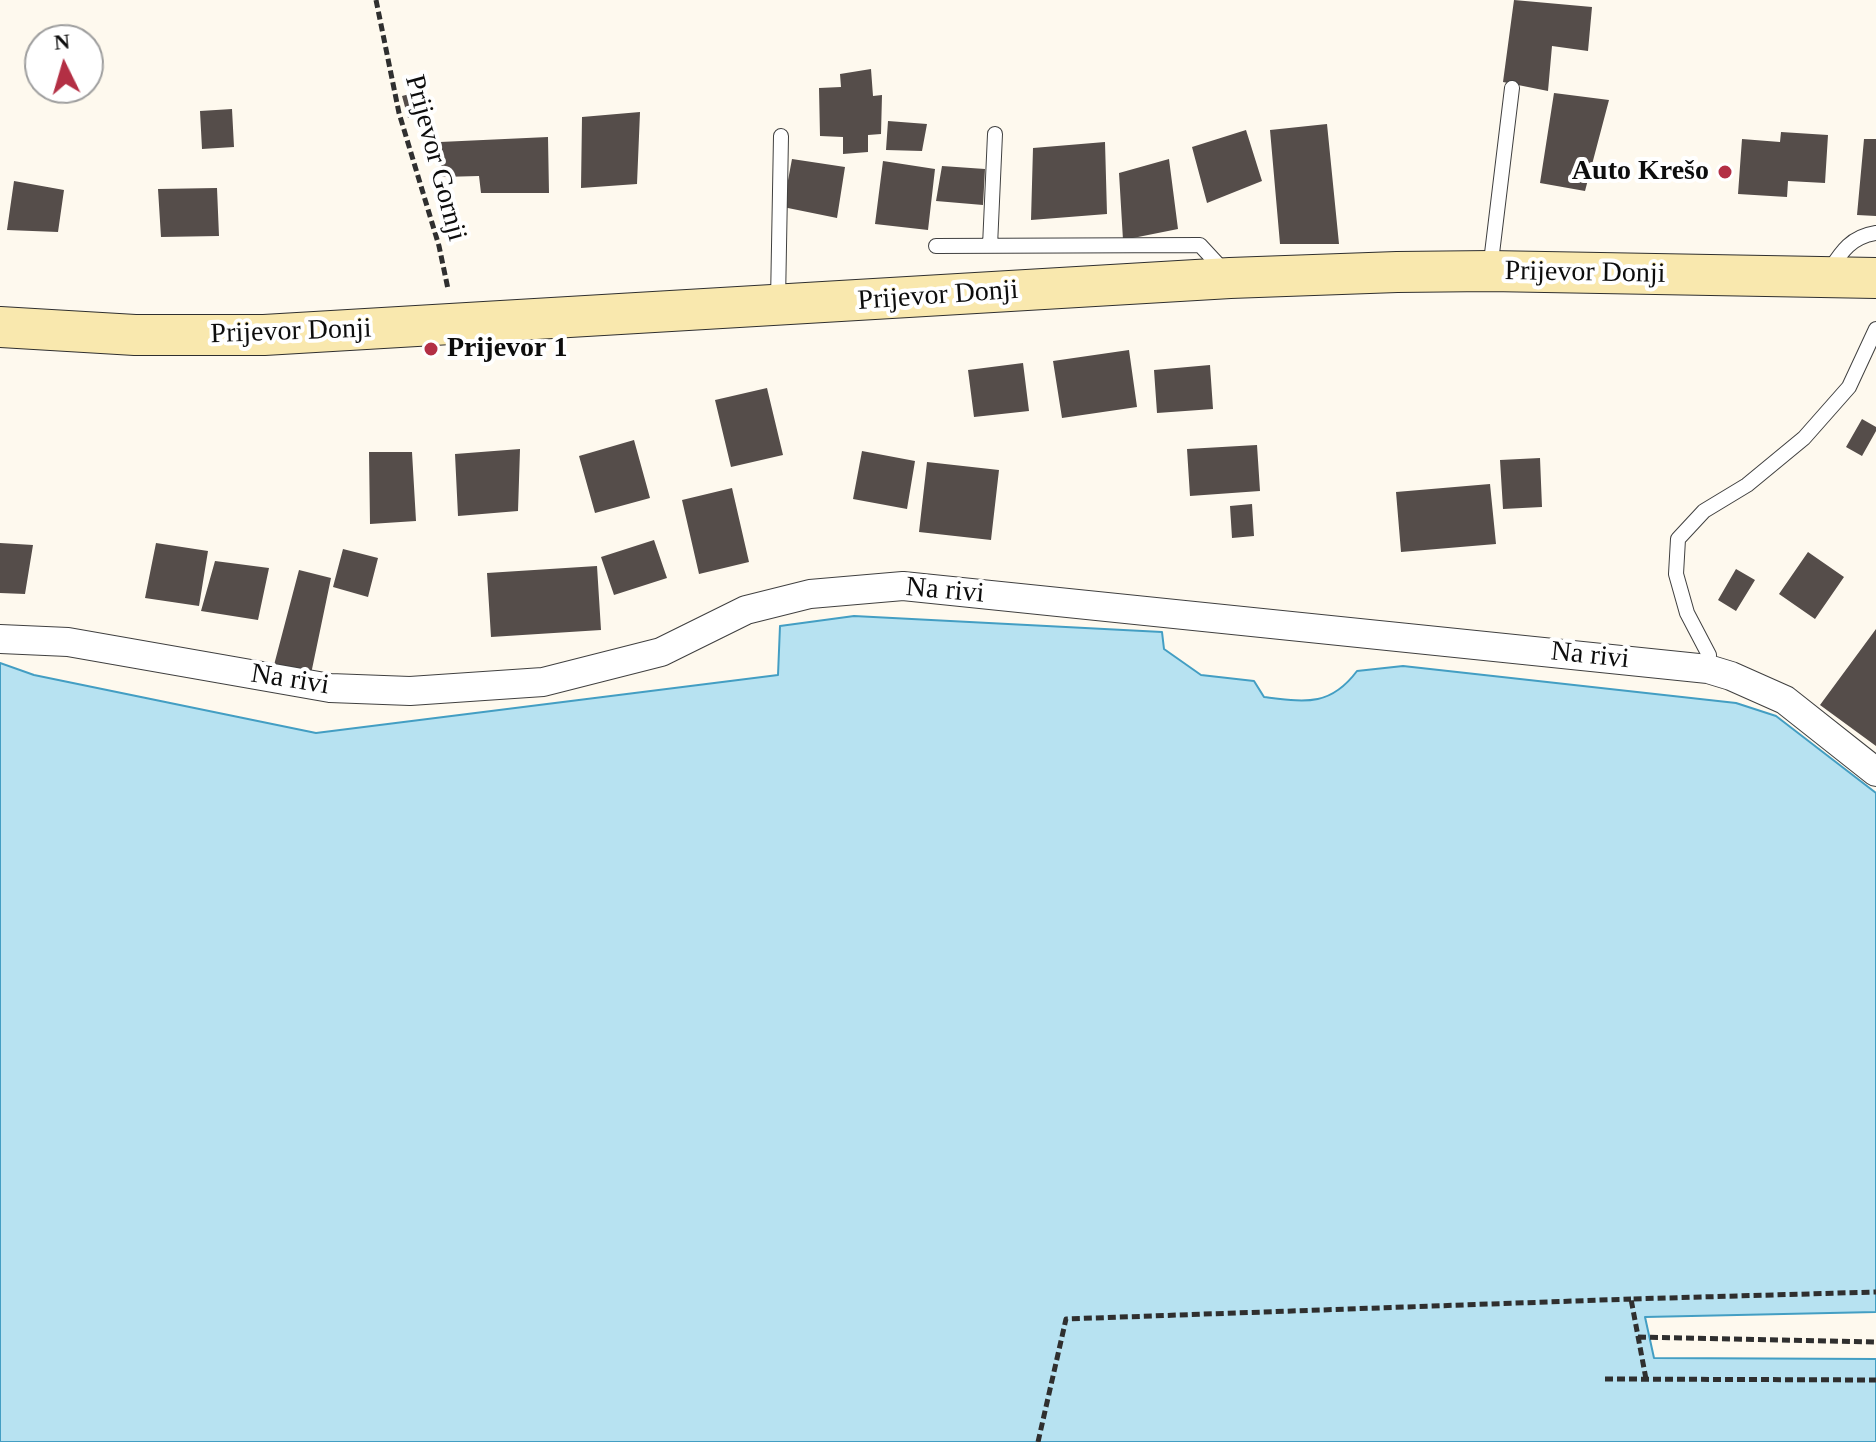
<!DOCTYPE html>
<html>
<head>
<meta charset="utf-8">
<style>
	body { margin:0 }
	#map { position:relative; width:1876px; height:1442px; overflow:hidden; background:#fef9ee; font-family:Georgia,serif }
	canvas { display:block }
	.north { position:absolute; left:24px; top:24px; width:80px; height:80px; box-sizing:border-box; background:#fff; border:2px solid #9e9e9e; border-radius:50%; rotate:355deg; font-size:22px; font-weight:700; line-height:32px; text-align:center; color:#0d0d0d }
	.north::after { content:''; display:block; margin:auto; width:28px; height:36px; background:#b32f44; clip-path:polygon(50% 0,100% 100%,50% 72%,0 100%) }
</style>
</head>
<body>
<div id="map">
<canvas width="1876" height="1442"></canvas>
<div class="north">N</div>
</div>
<script>
const ctx = document.querySelector('canvas').getContext('2d');
ctx.lineJoin = 'round';
function paint(path, color) {
  ctx.fillStyle = color;
  ctx.fill(path, 'evenodd');
}
function stroke(path, color, width, dash) {
  ctx.strokeStyle = color;
  ctx.lineWidth = width;
  ctx.lineCap = dash ? 'butt' : 'round';
  ctx.setLineDash(dash || []);
  ctx.stroke(path);
}
function write(font, color, halo, rows, align = 'center') {
  ctx.font = font + ' Georgia,serif';
  ctx.lineWidth = 8;
  ctx.setLineDash([]);
  ctx.textBaseline = 'middle';
  ctx.strokeStyle = halo;
  ctx.fillStyle = color;
  for (const [text, x, y, turn = 0] of rows) {
    ctx.save();
    ctx.translate(x, y);
    ctx.rotate((+turn || 0) * Math.PI / 180);
    ctx.textAlign = isNaN(turn) ? turn : align;
    if (halo) ctx.strokeText(text, 0, 0);
    ctx.fillText(text, 0, 0);
    ctx.restore();
  }
}
const water = new Path2D(`
	M854 616 1162 632 1164 649 1201 675 1254 681 1264 697C1305 702 1330 707 1357 671L1403 666 1736 703 1776 716 1876 793V1312L1645 1317 1654 1358 1876 1359V1442H0V663L34 675 316 733 778 675 780 626Z`);
const building = new Path2D(`
	M1514 0 1592 7 1588 51 1552 46 1548 91 1503 82Z
	M871 69 873 96 882 95 881 134 868 135V152L843 154V137L820 136 819 88 841 87 840 74Z
	M425 90 431 116 408 118 402 96Z
	M1554 93 1609 100 1585 191 1540 183Z
	M232 109 234 147 202 149 200 111Z
	M640 112 637 184 581 188 582 117Z
	M888 121 927 124 922 151 886 150Z
	M1327 124 1339 244H1280L1270 130Z
	M1246 130 1262 181 1207 203 1192 147Z
	M1781 132 1828 135 1825 183 1788 181 1787 197 1738 194 1742 139 1780 142Z
	M548 137 549 193H481L479 176 442 177 440 142Z
	M1864 139H1876V216L1857 215Z
	M1105 142 1107 214 1031 220 1033 148Z
	M792 159 845 167 837 218 783 207Z
	M1169 159 1178 229 1123 240 1119 173Z
	M883 161 935 169 928 230 875 224Z
	M942 166 985 169 983 205 936 201Z
	M14 181 64 190 58 232 7 230Z
	M217 188 219 236 161 237 158 189Z
	M1129 350 1137 407 1062 418 1053 361Z
	M1023 363 1029 411 974 417 968 370Z
	M1210 365 1213 409 1157 413 1154 370Z
	M767 388 783 455 731 467 715 400Z
	M1862 419 1876 427V431L1862 456 1846 447Z
	M634 440 650 498 595 513 579 456Z
	M1257 445 1260 491 1190 496 1187 449Z
	M520 449 518 511 458 516 455 454Z
	M862 451 915 461 907 509 853 499Z
	M369 452H412L416 521 370 524Z
	M1540 458 1542 507 1503 509 1500 460Z
	M927 462 999 470 991 540 919 532Z
	M1490 484 1496 544 1401 552 1396 492Z
	M732 488 749 562 699 574 682 500Z
	M1252 504 1254 536 1232 538 1230 506Z
	M654 540 667 578 614 595 601 557Z
	M0 543 33 545 25 594 0 593Z
	M156 543 208 551 199 606 145 598Z
	M343 549 378 558 368 597 333 587Z
	M1808 552 1844 577 1815 619 1779 594Z
	M215 561 269 568 258 620 201 611Z
	M597 566 601 630 491 637 487 573Z
	M1736 569 1755 580 1736 611 1718 600Z
	M299 570 331 578 311 674 274 665Z
	M1876 629V746L1820 705Z`);
const path = new Path2D(`
	M376 0 399 113 439 246 448 289
	M1638 1337 1876 1342
	M1605 1379 1876 1380
	M1646 1379 1631 1299 1876 1292
	M1038 1442 1066 1319 1631 1299`);
const service = new Path2D(`
	M936 246 1200 245 1225 272
	M990 246 995 134
	M1490 270 1512 88
	M1829 271C1842 251 1851 237 1876 233
	M778 301 781 136
	M1708 669 1709 655 1687 613 1676 574 1678 539 1704 511 1747 485 1804 438 1849 387 1876 329`);
const minor = new Path2D(`
	M0 639 68 642 330 688 410 691 543 682 661 652 746 610 810 594 903 586 1708 669 1731 676 1785 700 1876 772`);
const secondary = new Path2D(`
	M0 327 135 335H264L1230 278 1397 272 1490 271 1876 278`);
const markers = [
	[1725,172,8,"#b32f44"],
	[431,349,8,"#b32f44"]
];
const streetNames = [
	["Prijevor Gornji",435,158,75],
	["Prijevor Donji",1585,273,1],
	["Prijevor Donji",938,296,-4],
	["Prijevor Donji",291,332,-2],
	["Na rivi",945,591,5],
	["Na rivi",1590,656,6],
	["Na rivi",290,680,9]
];
const poiNames = [
	["Auto Krešo",1709,172],
	["Prijevor 1",447,349,"left"]
];
paint(water, '#b7e2f1');
stroke(water, '#439ec3', 2);
paint(building, '#554d4a');
stroke(service, '#404040', 16);
stroke(minor, '#404040', 30);
stroke(secondary, '#2f2f2f', 42);
stroke(path, '#2f2f2f', 5, [8, 4]);
stroke(service, '#fff', 14);
stroke(minor, '#fff', 28);
stroke(secondary, '#f9e8ae', 40);
for (const [x, y, r, color] of markers) {
  const dot = new Path2D();
  dot.arc(x, y, r, 0, 2 * Math.PI);
  ctx.fillStyle = color;
  ctx.fill(dot);
  stroke(dot, '#fff', 3);
}
write('28px', '#0d0d0d', '#fff', streetNames);
write('bold 28px', '#0d0d0d', '#fff', poiNames, 'right');
</script>
</body>
</html>
